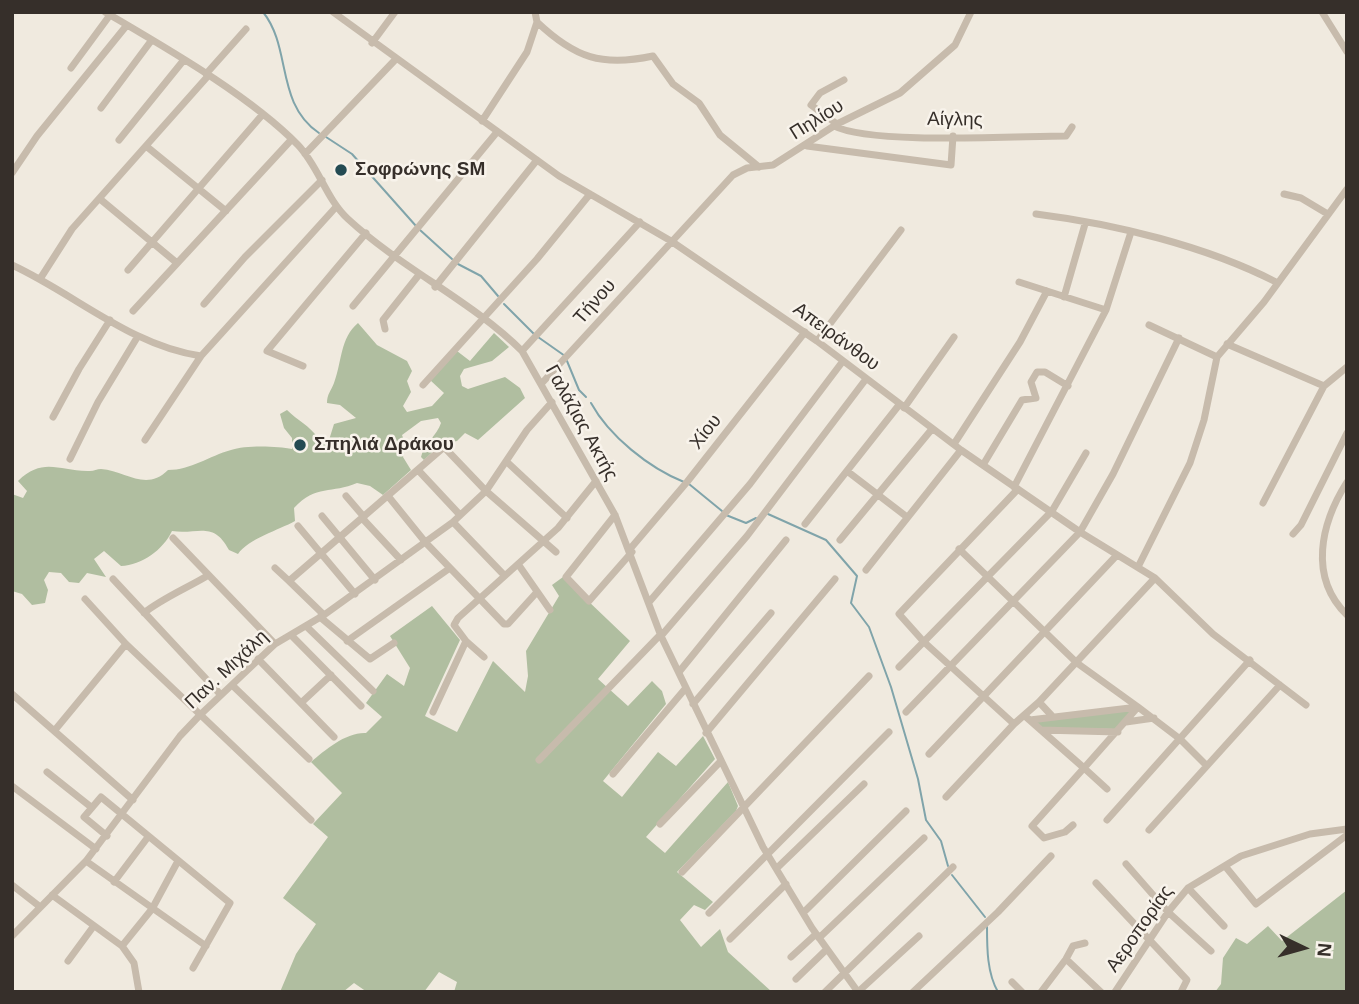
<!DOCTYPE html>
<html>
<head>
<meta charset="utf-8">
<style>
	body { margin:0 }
	#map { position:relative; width:1359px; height:1004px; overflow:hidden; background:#f0eadf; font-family:Arial,sans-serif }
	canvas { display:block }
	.frame { position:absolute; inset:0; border:14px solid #362f2a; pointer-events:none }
	.north { position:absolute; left:1268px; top:913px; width:70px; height:70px; -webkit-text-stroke:5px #f8f3eb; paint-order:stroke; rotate:95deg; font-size:19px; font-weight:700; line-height:28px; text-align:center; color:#362f2a }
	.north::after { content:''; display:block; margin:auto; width:24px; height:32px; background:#362f2a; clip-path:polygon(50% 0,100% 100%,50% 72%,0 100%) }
</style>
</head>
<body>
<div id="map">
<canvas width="1359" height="1004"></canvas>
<div class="frame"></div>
<div class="north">N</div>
</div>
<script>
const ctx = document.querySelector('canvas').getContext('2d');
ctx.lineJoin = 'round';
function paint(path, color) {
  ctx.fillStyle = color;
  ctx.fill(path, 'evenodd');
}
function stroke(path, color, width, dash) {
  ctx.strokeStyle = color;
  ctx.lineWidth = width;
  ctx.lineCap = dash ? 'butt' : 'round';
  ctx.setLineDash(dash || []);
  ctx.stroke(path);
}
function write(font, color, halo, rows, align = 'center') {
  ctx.font = font + ' Arial,sans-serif';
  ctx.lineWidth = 5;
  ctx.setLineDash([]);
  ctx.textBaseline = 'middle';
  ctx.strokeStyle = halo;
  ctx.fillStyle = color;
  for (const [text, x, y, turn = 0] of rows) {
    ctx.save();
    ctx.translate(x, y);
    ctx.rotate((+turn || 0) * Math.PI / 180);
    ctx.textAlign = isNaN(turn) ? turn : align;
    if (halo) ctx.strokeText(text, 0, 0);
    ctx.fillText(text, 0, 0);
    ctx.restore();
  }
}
const green = new Path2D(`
	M358 323 377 345 407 361 412 371 407 381 411 392 403 406 407 412 432 406 444 393 430 380 457 351 470 361 494 333 509 347 492 361 464 369 460 376 462 386 468 389 505 377 520 388 525 398 478 440 465 433 457 441 440 445 424 460 421 457C424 443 437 436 441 423L438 418 421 421 402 435 406 446 403 457 411 470 383 495 370 486 357 483C332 494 316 484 294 508L295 521C279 530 248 539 238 554L229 550C213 520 198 535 172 531 163 550 142 565 121 566L104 551 94 559 106 577 87 573 79 583 69 582 61 573 49 572 44 580 48 590 45 603 32 605 22 594 12 591V494L23 498 27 491 18 481C44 456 60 472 90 471 94 471 97 469 101 469 126 471 146 492 168 470 191 470 209 456 231 450 245 445 277 446 292 449V438L284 428 280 414 287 410C298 421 309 425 318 438L329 440 334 424 356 418 340 405 327 403C327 394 331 391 334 383 342 362 340 338 358 323Z
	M563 577 630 641 598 679 628 706 652 681 662 691 666 704 603 781 622 797 658 752 676 766 703 736 715 759 646 837 665 853 728 782 738 806 736 811 677 872 713 902 705 910 694 905 680 920 701 947 720 929 728 952 772 992H454L457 982 439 972 424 992H367L354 983 343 992H280L296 954 316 924 283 898 328 837 313 824 342 793 311 762C325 750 346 732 366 733L382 717 366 703 387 674 404 686 410 668 390 636 432 606 460 640 425 716 457 732 493 661 525 692 528 676 526 651 559 596 552 585Z
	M1133 710 1116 729 1042 728 1036 722Z
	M1347 890V992H1215L1221 984 1223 958 1236 938 1247 944 1268 926 1282 941Z`);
const stream = new Path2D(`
	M263 12C292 48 275 103 319 133
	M326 137 352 154 416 226
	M420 230 452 259
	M456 263 481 276 498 296
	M504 304 534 334
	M538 337 565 356
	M567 361 579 390 586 397
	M591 403C609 436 649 468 684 482
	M689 484 722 511
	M768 514 826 540 857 576 851 603 869 627 891 687 918 779 926 820 941 841 948 866
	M726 515 746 523 756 518
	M952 875 985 917
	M987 927C987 948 987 973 998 992`);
const minor = new Path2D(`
	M105 12C166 48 249 95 298 145 319 167 326 199 348 219 402 269 472 301 522 351L615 515 661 636 763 847 812 928 858 992
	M333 12 559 176 671 241 817 341 961 450 1080 532 1155 578 1213 634 1306 705
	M535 12 537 22C575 58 602 67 653 56L673 84 699 103 720 135 759 167
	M1322 12 1347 52
	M372 43 395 12
	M71 68 110 15
	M206 74 246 29
	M101 108 151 41
	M482 121 527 52 537 22
	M837 124 811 105 820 93 844 80
	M834 126C871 145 1018 136 1066 136L1072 127
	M119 140 183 61
	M146 146 226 211
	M807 146 951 165 953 136
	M305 154 395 60
	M12 173 37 136 127 25
	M1284 194 1301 198 1326 213
	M100 199 177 263
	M1036 214C1115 224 1206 246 1276 282
	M12 265C75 294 131 346 201 356L336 207
	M128 270 263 114
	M40 279 72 229 208 76
	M1019 282 1106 310
	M435 287 537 160
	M1064 297 1085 224
	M204 304 245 257 322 180
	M353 306 497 132
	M133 311 292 139
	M1149 325 1217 357
	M385 329 383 320 418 276
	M817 341 901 230
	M1227 344 1324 386
	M522 351 640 222
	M303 366 267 351 366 233
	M542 383 733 175 747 168 773 165 837 124 900 93 955 45 971 12
	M423 385 537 259 590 194
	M904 408 954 337
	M53 417 79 369 110 320
	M145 440 201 356
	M954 444 1020 342 1047 291
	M70 459 98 402 138 336
	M507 462 567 518
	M983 465 1022 400 1036 398 1031 382 1037 372H1045L1068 386
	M418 470 460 515
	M847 471 907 517
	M1347 482C1321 523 1308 577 1347 615
	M1014 487 1106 310 1131 232
	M1018 489 899 614 924 642 1014 724 1039 702 1155 578
	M346 496 364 517
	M388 496 426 543 504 624H508L537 592
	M1263 503 1324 386 1347 367
	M615 515 566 577 589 601 632 552
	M322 516 375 580
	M362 518 401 560
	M453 522 504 575
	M805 524 899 405
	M298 526 355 594
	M1293 534 1301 525 1347 433
	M173 538 275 644
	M840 540 932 429
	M630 549 687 482 805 332
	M959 549 1077 663 1138 707 1084 768 1025 716
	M518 564 550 610
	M1138 567 1190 463 1204 420 1217 357 1264 302 1347 189
	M275 568 289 581
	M866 570 961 450
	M113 579 221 695
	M85 599 126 644 311 820
	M650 601 750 484 843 361
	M144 613C161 599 187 588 207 576
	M324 615 289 581 444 447 486 491 556 552
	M320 617 370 659 394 643
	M306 626 373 691
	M291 635 361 706
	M661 636 747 536 866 379
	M347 641 450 568
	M466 641 484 657
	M258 659 334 737
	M899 667 1052 511 1086 453
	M679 672 786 540
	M232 685 309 759
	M12 694 133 800
	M1039 702 1053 717
	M301 703 331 675
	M693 704 771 613
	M433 712 466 641 454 625 458 618 558 528 596 481
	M906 712 1080 532 1113 474 1179 338
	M1030 720 1138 707 1180 739 1205 764
	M1126 722 1154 718
	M55 730 126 644
	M1041 730 1118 732
	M706 733 835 579
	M929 754 1117 555
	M539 760 661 634
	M47 772 91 807
	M613 774 685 689
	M12 786 96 849
	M946 797 1014 724
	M1107 820 1250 660
	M660 824 720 762
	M1073 825 1065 832 1044 838 1032 826 1084 768 1107 789
	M1149 830 1280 685
	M107 836 84 817 101 797 230 903 193 968
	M86 861 206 946
	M1126 864 1168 912 1211 951
	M1225 866 1256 904 1347 835
	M777 868 864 784
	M682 872 869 676
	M114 882 148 837
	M1096 883 1187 980 1181 992
	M12 885 39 906
	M1188 888 1224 926
	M52 895 122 946 134 963 139 992
	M709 913 889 732
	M803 913 906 811
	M12 936 86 861 180 736 200 715 275 644 324 615 453 522 486 491 527 430 552 402
	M819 938 924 838
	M730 939 786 884
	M122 946 152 909 178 861
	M791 957 816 934
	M1066 959 1073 946 1085 943
	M68 961 93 927
	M796 979 827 949
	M1012 982 1022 992
	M825 992 953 867
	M858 992 919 936
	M913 992 998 912 1051 856
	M1041 992 1066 959 1101 992
	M1115 992 1168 912 1188 888 1241 856 1310 834 1347 829`);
const markers = [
	[341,170,7,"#244b53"],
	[300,445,7,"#244b53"]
];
const streetNames = [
	["Πηλίου",817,120,-32],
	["Αίγλης",955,120,1],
	["Τήνου",595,302,-49],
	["Απειράνθου",836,337,36],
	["Γαλάζιας Ακτής",581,423,61],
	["Χίου",706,432,-52],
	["Παν. Μιχάλη",227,670,-43],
	["Αεροπορίας",1140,929,-55]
];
const poiNames = [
	["Σοφρώνης SM",355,170],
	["Σπηλιά Δράκου",314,445]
];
paint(green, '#b0bea0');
stroke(stream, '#80a4aa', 2);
stroke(minor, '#c7bbac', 7);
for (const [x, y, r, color] of markers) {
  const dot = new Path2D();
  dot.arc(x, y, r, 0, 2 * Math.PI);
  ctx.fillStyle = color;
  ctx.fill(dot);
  stroke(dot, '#f8f3eb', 2.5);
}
write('19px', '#362f2a', '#f8f3eb', streetNames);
write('bold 19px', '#362f2a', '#f8f3eb', poiNames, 'left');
</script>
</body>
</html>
